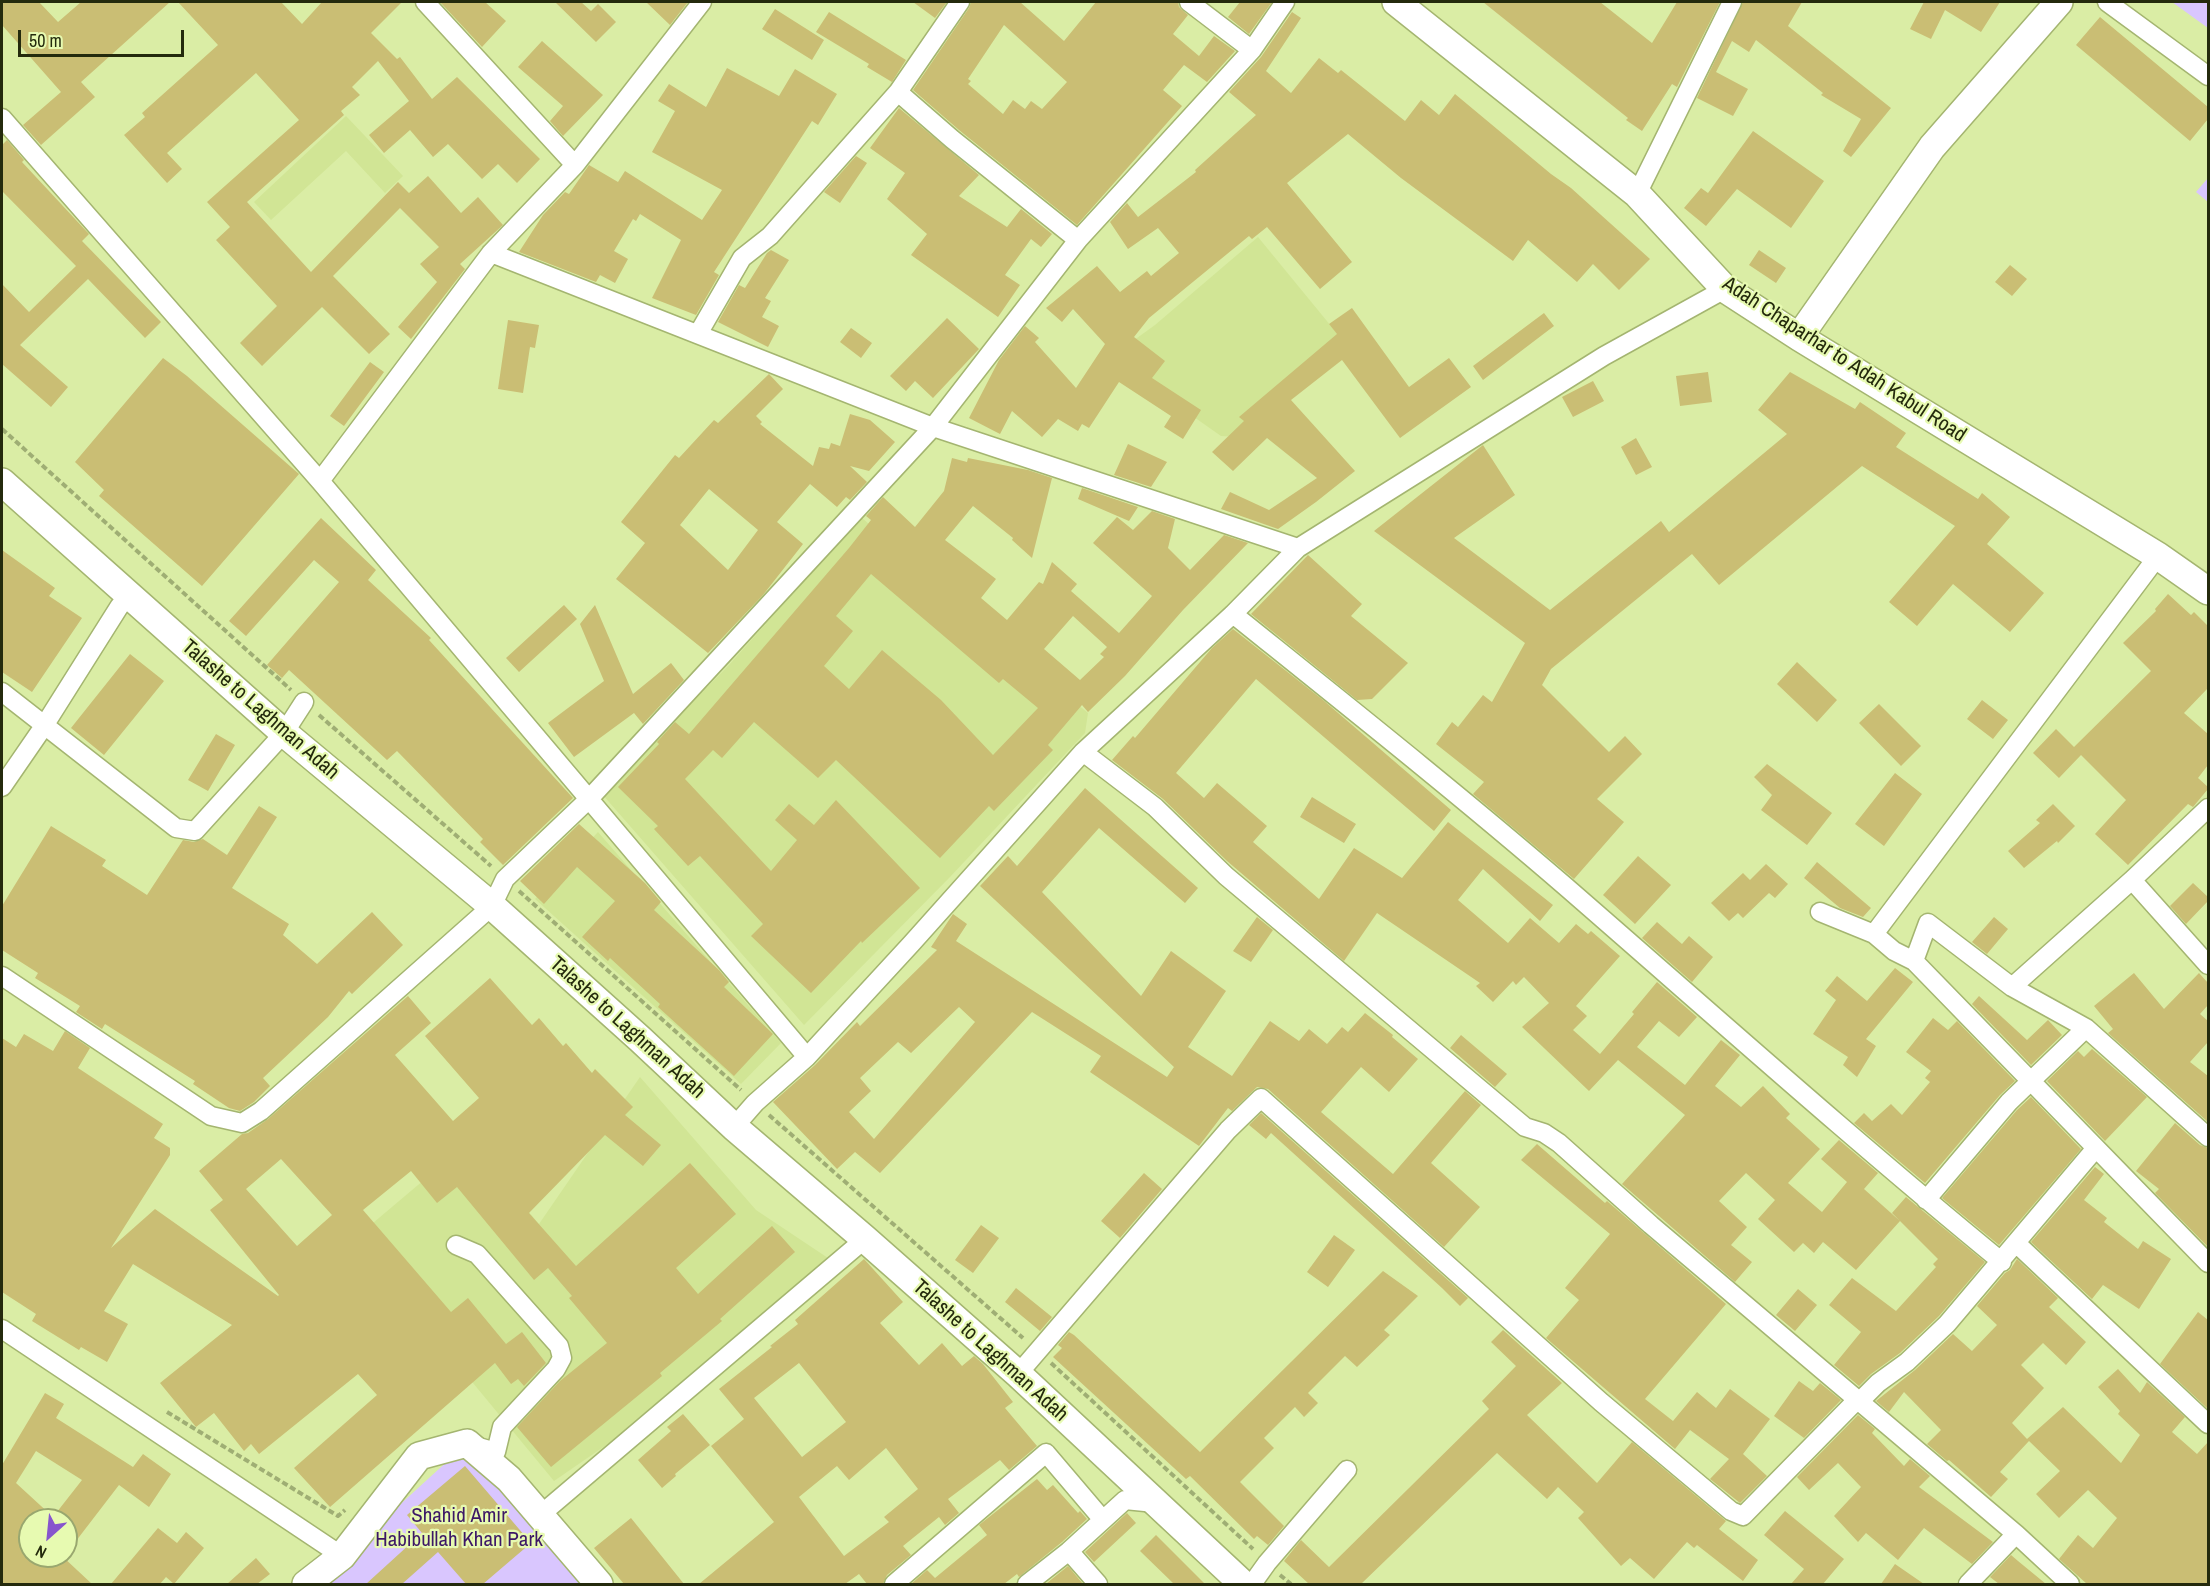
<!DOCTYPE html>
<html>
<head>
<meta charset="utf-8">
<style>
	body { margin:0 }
	#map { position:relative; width:2210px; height:1586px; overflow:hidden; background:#daeda5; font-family:"Archivo Narrow",sans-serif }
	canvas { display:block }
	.frame { position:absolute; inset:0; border:3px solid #242a0d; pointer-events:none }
	.north { position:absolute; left:18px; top:1508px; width:60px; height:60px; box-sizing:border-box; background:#e7fab1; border:2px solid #99a76f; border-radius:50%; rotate:207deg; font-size:16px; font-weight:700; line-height:24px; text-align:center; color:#242a0d }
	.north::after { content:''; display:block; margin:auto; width:21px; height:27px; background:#8755cd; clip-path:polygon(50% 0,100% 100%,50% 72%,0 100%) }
	.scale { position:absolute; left:18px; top:30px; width:166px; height:27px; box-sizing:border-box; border:3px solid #242a0d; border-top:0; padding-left:8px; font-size:18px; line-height:21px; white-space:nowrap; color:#242a0d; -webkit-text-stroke:4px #e7fab1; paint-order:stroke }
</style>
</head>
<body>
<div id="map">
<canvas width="2210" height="1586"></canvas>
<div class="frame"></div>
<div class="north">N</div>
<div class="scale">50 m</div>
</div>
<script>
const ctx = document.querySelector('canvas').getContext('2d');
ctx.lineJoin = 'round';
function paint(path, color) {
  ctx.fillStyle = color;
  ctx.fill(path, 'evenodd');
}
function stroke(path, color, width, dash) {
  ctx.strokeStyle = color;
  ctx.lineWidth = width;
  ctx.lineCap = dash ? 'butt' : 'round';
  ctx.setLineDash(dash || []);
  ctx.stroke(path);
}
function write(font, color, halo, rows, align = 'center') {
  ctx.font = font + ' "Archivo Narrow",sans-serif';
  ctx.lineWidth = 4.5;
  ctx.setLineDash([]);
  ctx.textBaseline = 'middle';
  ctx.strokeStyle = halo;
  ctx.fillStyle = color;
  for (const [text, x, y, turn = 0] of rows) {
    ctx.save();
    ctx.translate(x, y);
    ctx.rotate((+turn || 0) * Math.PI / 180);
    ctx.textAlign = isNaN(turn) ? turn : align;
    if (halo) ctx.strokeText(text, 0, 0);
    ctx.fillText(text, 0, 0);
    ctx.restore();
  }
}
const built = new Path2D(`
	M346 116 403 176 385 193 346 151 271 220 254 202Z
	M1258 237 1340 337 1238 437 1221 436 1147 384 1112 356 1155 325Z
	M861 517 974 618 1088 713 1085 733 950 877 804 1025 602 794 729 665Z
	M598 832 781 1043 741 1084 535 899Z
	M640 1077 756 1210 831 1260 670 1401 554 1481 354 1239 469 1142 539 1224Z`);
const green = new Path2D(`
	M2172 2H2208V28Z
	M2208 178V202L2196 192Z
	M463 1447 580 1584H313Z`);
const building = new Path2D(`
	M2 2H39L58 22 81 2H170L81 82 95 97 41 145 23 125 61 92 2 25Z
	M178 2H281L302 24 322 2H402L371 33 397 59 400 57 432 99 457 77 540 159 517 183 498 164 482 179 448 144 433 157 410 130 384 153 369 135 409 101 378 61 352 87 360 95 341 111 344 115 247 202 311 272 398 182 409 193 428 176 461 213 478 197 503 225 460 264 465 269 411 339 398 327 437 282 420 264 439 247 400 208 333 276 390 334 369 354 322 307 262 366 240 343 277 306 216 240 230 227 207 202 299 120 256 73 167 153 182 169 167 183 124 135 145 117 142 113 218 45Z
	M440 2H485L506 21 482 47Z
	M555 2H581L591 11 598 4 616 22 596 42Z
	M646 2H688L670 25Z
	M913 2H947L935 18Z
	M971 2H1020L1064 41 1096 2H1178L1179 7 1188 15 1173 34 1199 56 1214 36 1235 51 1207 82 1184 65 1163 90 1182 106 1077 225 959 130 913 90 969 8ZM1004 25 1067 82 1042 109 1031 101 1025 109 1013 100 1003 114 968 84 971 81 968 79Z
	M1240 2H1272L1249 34 1228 17Z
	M1483 2H1600L1652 43 1677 2H1720L1677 87 1672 84 1642 131 1626 120 1628 118Z
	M1743 2H1802L1788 26 1891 108 1851 157 1843 151 1861 119 1821 95 1823 93 1756 40 1749 52 1732 41 1716 72 1748 89 1733 116 1697 98Z
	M1924 2H2000L1981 32 1945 10 1931 39 1910 29Z
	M775 9 824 40 812 60 762 29Z
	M829 12 906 60 892 82 867 67 869 64 816 32Z
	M1292 12 1301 18 1266 71 1291 93 1319 58 1338 73 1341 70 1405 121 1421 100 1439 115 1455 94 1551 174 1571 188 1650 259 1619 290 1593 264 1577 282 1528 240 1513 261 1401 178 1348 134 1287 183 1352 262 1320 289 1267 227 1252 239 1249 236 1149 318 1134 337 1165 361 1152 378 1201 410 1183 439 1164 427 1171 416 1119 382 1089 428 1082 424 1078 431 1058 419 1042 437 1012 411 1000 434 969 418 999 360 1025 326 1039 338 1035 342 1076 388 1105 344 1073 309 1062 322 1046 308 1097 266 1120 292 1147 271 1151 276 1179 253 1158 228 1128 249 1110 222 1127 203 1138 217 1196 172 1195 170 1256 115 1229 92 1261 57Z
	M2100 17 2208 107V119L2190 141 2076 45Z
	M542 41 603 95 563 136 550 121 563 106 518 67Z
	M727 68 779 96 795 69 837 94 818 125 812 121 714 272 719 275 696 315 652 298 681 240 640 214 636 221 633 219 614 251 628 259 615 283 600 275 596 282 519 252 543 215 565 192 569 194 589 165 618 182 625 171 702 220 722 190 652 152 675 111 658 101 669 84 706 107Z
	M899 108 979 175 959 196 1007 227 1021 209 1052 234 1041 247 1031 239 1005 275 1020 285 998 317 911 255 927 234 887 199 905 173 870 148Z
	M1753 131 1824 181 1791 228 1737 189 1706 226 1684 208 1701 188 1708 193Z
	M7 140 24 160 22 162 89 234 82 241 161 322 145 338 88 279 20 345 68 387 51 407 2 364V284L29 312 76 266 2 191V145Z
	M856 156 867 163 840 203 824 192Z
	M771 250 789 260 765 298 771 301 762 317 779 326 768 347 718 322 739 285 745 288 767 253Z
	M1759 250 1786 268 1776 283 1749 265Z
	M2010 265 2027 279 2012 296 1995 282Z
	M1352 308 1409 387 1449 358 1471 387 1400 438 1342 360 1291 400 1355 471 1316 502 1278 529 1221 509 1230 492 1269 510 1317 478 1267 438 1233 471 1212 452 1244 421 1239 417 1337 334 1329 324Z
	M1544 313 1554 326 1483 380 1473 366Z
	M947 318 979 349 933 398 915 381 906 391 890 376Z
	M508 320 539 325 535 348 530 347 523 393 498 389Z
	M851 328 872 343 861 358 840 342Z
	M163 358 187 376 299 474 202 586 99 496 104 490 75 462Z
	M370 362 384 372 344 426 330 416Z
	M1708 372 1712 402 1680 406 1676 376Z
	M1790 372 1855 409 1860 402 1906 433 1896 447 1978 499 1982 493 2010 517 1987 544 2044 593 2010 632 1953 584 1917 626 1889 602 1955 526 1862 466 1719 585 1692 554 1551 669 1542 685 1609 752 1625 736 1642 754 1597 799 1624 822 1574 879 1473 794 1484 782 1436 744 1452 722 1458 727 1483 695 1492 702 1525 643 1374 531 1483 445 1515 495 1454 538 1550 610 1661 521 1669 532 1787 434 1758 410Z
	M769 374 783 389 756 416 762 422 760 424 813 466 819 447 829 449 831 443 840 446 850 414 870 420 895 442 869 471 850 466 867 482 850 500 846 497 837 507 810 484 777 522 803 544 763 595 708 653 616 579 645 543 621 522 675 455 679 458 714 420 718 423ZM709 489 758 530 728 570 680 525Z
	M1593 381 1604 401 1573 417 1562 397Z
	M1636 438 1652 467 1636 475 1621 447Z
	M1128 444 1167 462 1151 487 1114 475Z
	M952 458 967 462 968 458 1028 470 1052 478 1032 558 1012 540 1013 538 973 506 945 540 996 579 981 598 1007 620 1039 582 1043 584 1052 562 1077 584 1071 591 1119 633 1152 596 1093 543 1117 517 1133 530 1152 511 1175 519 1168 548 1190 570 1224 535 1248 543 1183 610 1125 676 1088 712 1082 705 1048 745 1053 750 994 811 989 806 940 858 836 760 818 778 754 722 722 758 713 750 685 779 771 871 797 840 775 820 789 804 814 825 836 800 920 888 862 943 861 941 811 993 751 936 763 924 700 856 688 866 654 829 658 826 618 787 659 744 657 742 675 722 689 734 849 548 871 520 866 516 883 497 915 527 944 491ZM871 574 999 683 1003 679 1038 708 993 755 941 700 882 650 849 689 824 666 853 631 836 616ZM1073 616 1107 647 1100 654 1104 657 1080 680 1044 649Z
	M1082 488 1138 507 1129 521 1078 499Z
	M321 518 376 570 368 580 431 638 429 640 573 798 503 865 480 842 483 839 397 751 387 760 289 670 282 678 267 665 339 582 314 560 246 636 229 621Z
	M2 550 55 588 49 596 82 618 32 692 2 672Z
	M1308 555 1362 604 1351 616 1408 663 1372 699 1357 700 1251 614Z
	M2168 594 2191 615 2194 612 2208 626V688L2184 713 2208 734V765L2198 778 2208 787V789L2193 807 2188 804 2128 865 2095 834 2126 800 2081 755 2059 778 2033 753 2056 729 2074 747 2151 671 2123 643 2156 611 2155 609Z
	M564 605 577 619 519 672 506 658Z
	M595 605 633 694 671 663 684 680 643 724 634 713 574 757 548 723 604 681 580 624Z
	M1233 629 1323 700 1451 810 1434 831 1256 679 1176 773 1204 798 1217 783 1267 826 1253 842 1319 899 1354 848 1402 878 1448 822 1553 905 1540 921 1483 869 1458 900 1508 943 1530 918 1559 943 1576 924 1588 934 1591 931 1620 956 1576 1006 1587 1016 1573 1030 1600 1054 1634 1014 1632 1012 1657 982 1697 1017 1679 1037 1659 1021 1637 1047 1685 1085 1721 1040 1740 1055 1715 1086 1741 1107 1763 1086 1790 1114 1786 1118 1820 1149 1788 1183 1822 1212 1847 1182 1821 1159 1839 1140 1878 1173 1864 1189 1900 1221 1856 1270 1823 1242 1814 1253 1803 1243 1794 1252 1758 1219 1775 1200 1746 1173 1719 1201 1747 1227 1731 1245 1752 1262 1735 1282 1622 1184 1685 1115 1618 1060 1589 1091 1522 1027 1549 1003 1524 977 1516 985 1513 981 1493 1002 1476 986 1480 983 1377 913 1344 961 1227 861 1163 799 1112 760 1133 736 1135 738 1212 648Z
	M130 654 164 681 104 755 71 728Z
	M1797 662 1837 700 1817 722 1777 684Z
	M1982 700 2008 720 1993 739 1967 719Z
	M1879 704 1921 746 1901 766 1859 723Z
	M216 734 235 745 208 791 188 780Z
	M1767 764 1832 813 1807 845 1761 810 1772 795 1754 777Z
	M1895 773 1922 794 1884 846 1855 824Z
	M1085 788 1198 888 1185 903 1099 828 1042 892 1141 996 1171 951 1226 991 1188 1047 1232 1076 1270 1021 1299 1041 1309 1029 1327 1044 1342 1027 1348 1032 1365 1013 1393 1035 1392 1037 1418 1059 1389 1092 1361 1067 1321 1112 1393 1174 1465 1091 1481 1105 1431 1163 1480 1207 1444 1247 1268 1089 1257 1087 1232 1111 1228 1108 1199 1146 1090 1072 1101 1056 1032 1012 880 1173 855 1152 837 1169 773 1102 815 1065 857 1022 860 1026 937 950 931 947 953 914 967 924 956 941 1167 1077 1174 1067 980 886 1008 856 1017 866ZM959 1007 975 1022 874 1139 849 1112 871 1091 860 1078 898 1042 911 1053Z
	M1312 797 1356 824 1344 843 1300 817Z
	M2053 804 2075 826 2058 843 2057 841 2024 868 2008 851 2040 823 2036 820Z
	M259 806 277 817 232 888 289 924 283 935 317 964 372 912 403 945 352 994 349 991 328 1017 263 1078 270 1086 254 1102 240 1111 229 1108 193 1084 195 1081 105 1024 102 1029 76 1012 80 1006 35 978 38 973 2 950V906L51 826 106 860 102 866 147 895 183 840 194 842 203 839 227 855Z
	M579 824 645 883 661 902 654 910 719 970 729 982 724 987 773 1034 734 1076 658 1007 660 1004 610 958 608 961 582 937 615 901 577 867 544 904 520 881Z
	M1638 856 1671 885 1635 924 1603 895Z
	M1817 862 1871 908 1863 917 1840 908 1804 878Z
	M1766 864 1788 884 1775 898 1769 893 1743 918 1738 913 1729 921 1711 903 1743 873 1750 880Z
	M2193 883 2208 897V901L2186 924 2170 906Z
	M1257 917 1273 930 1251 962 1233 951Z
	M1994 917 2008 929 1987 954 1972 942Z
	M1657 922 1682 944 1689 936 1713 957 1692 982 1642 938Z
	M1895 968 1913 982 1866 1039 1876 1046 1857 1077 1843 1065 1848 1057 1813 1034 1836 1000 1825 991 1837 976 1867 1001Z
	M2134 973 2164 1009 2199 973 2208 983V1005L2200 1014 2208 1021V1042L2190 1062 2208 1076V1122L2108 1033 2113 1029 2094 1006Z
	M490 978 532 1025 539 1018 563 1046 566 1043 592 1073 595 1069 633 1107 625 1115 661 1145 643 1166 605 1135 529 1213 576 1266 690 1163 736 1214 676 1268 698 1294 772 1226 795 1252 720 1319 722 1321 660 1373 662 1376 551 1467 517 1427 560 1381 607 1343 569 1298 572 1296 548 1268 534 1280 457 1187 437 1203 411 1171 363 1210 451 1312 468 1298 506 1344 522 1332 546 1363 524 1386 518 1379 511 1384 495 1363 330 1507 294 1468 377 1395 358 1374 259 1454 251 1444 244 1451 214 1413 196 1427 160 1383 232 1325 133 1264 104 1311 128 1324 107 1362 81 1347 79 1350 32 1321 36 1314 2 1292V1038L16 1047 24 1034 53 1051 65 1031 90 1048 78 1068 163 1124 154 1138 170 1148V1155L111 1248 155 1209 278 1296 279 1295 210 1210 223 1200 199 1171 242 1134 248 1133 268 1119 408 996 431 1023 395 1055 453 1121 479 1098 425 1036ZM281 1159 332 1215 297 1246 246 1189Z
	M1979 996 2027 1040 2048 1020 2062 1035 2031 1065 1972 1004Z
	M1933 1018 1948 1030 1957 1021 2015 1081 2000 1095 1925 1183 1854 1123 1864 1113 1872 1121 1891 1104 1902 1115 1930 1082 1925 1078 1931 1071 1906 1052Z
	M1461 1035 1507 1074 1495 1087 1450 1048Z
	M2092 1049 2147 1097 2105 1141 2047 1081 2078 1051 2084 1057Z
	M2031 1097 2081 1149 1999 1245 1942 1198 2017 1110Z
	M1261 1113 1468 1298 1460 1306 1442 1288 1271 1133 1266 1139 1249 1125Z
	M2175 1123 2200 1145 2208 1148V1247L2155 1193 2159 1189 2136 1171Z
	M1537 1144 1605 1203 1607 1201 1726 1304 1645 1399 1673 1421 1697 1392 1716 1408 1730 1389 1770 1419 1743 1454 1767 1476 1740 1503 1710 1479 1729 1459 1690 1430 1675 1449 1546 1338 1579 1300 1565 1288 1610 1234 1521 1160Z
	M2095 1167 2104 1174 2084 1200 2107 1218 2104 1222 2138 1249 2143 1241 2171 1259 2139 1309 2103 1285 2092 1299 2031 1242Z
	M1144 1173 1162 1189 1120 1238 1101 1221Z
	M1906 1197 1985 1262 1939 1316 1900 1353 1871 1374 1859 1386 1834 1365 1861 1332 1829 1305 1852 1278 1896 1311 1936 1267 1933 1264 1938 1259 1892 1213Z
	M981 1225 999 1238 973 1273 955 1260Z
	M1334 1235 1355 1250 1328 1287 1307 1272Z
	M864 1259 903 1302 880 1323 919 1365 942 1343 962 1366 974 1356 983 1364 1013 1402 1005 1408 1037 1446 1009 1470 1000 1460 948 1499 959 1513 945 1525 939 1517 903 1546 911 1555 887 1575 883 1584H867L859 1574 845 1584H699L774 1522 711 1446 744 1419 719 1389 772 1347 770 1346 798 1324 795 1320ZM799 1363 846 1422 802 1457 754 1398ZM886 1448 918 1489 884 1517 889 1522 844 1556 799 1497 837 1466 849 1480Z
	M2017 1259 2058 1298 2049 1307 2086 1342 2066 1365 2043 1343 2021 1365 2044 1388 2012 1423 2027 1439 2063 1407 2121 1463 2140 1435 2118 1414 2120 1411 2098 1387 2118 1369 2140 1393 2147 1382 2185 1417 2172 1432 2197 1454 2208 1442V1584H2087L2059 1559 2078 1535 2093 1548 2117 1518 2088 1490 2059 1518 2036 1494 2060 1471 2029 1441 2000 1472 2008 1479 1991 1497 1949 1460 1947 1461 1927 1444 1941 1430 1904 1392 1889 1412 1876 1401 1915 1370 1953 1334 1972 1351 1997 1325 1977 1306 2005 1273 2010 1270Z
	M1383 1271 1418 1296 1384 1330 1390 1335 1357 1367 1345 1356 1308 1393 1318 1403 1304 1417 1295 1407 1264 1438 1274 1448 1240 1482 1284 1526 1268 1545 1257 1536 1254 1539 1190 1476 1186 1479 1053 1357 1062 1348 1058 1345 1069 1332 1074 1335 1200 1452Z
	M1016 1288 1052 1317 1040 1331 1005 1302Z
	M1798 1289 1817 1305 1795 1331 1776 1315Z
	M2198 1312 2208 1320V1409L2160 1364Z
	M1503 1330 1562 1383 1527 1415 1597 1483 1632 1442 1726 1521 1719 1529 1758 1560 1743 1581 1697 1545 1694 1548 1687 1542 1654 1579 1630 1558 1621 1566 1578 1518 1584 1512 1558 1487 1547 1499 1497 1453 1361 1584H1309L1284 1561 1301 1540 1329 1567 1489 1409 1482 1401 1516 1366 1491 1342Z
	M1799 1381 1813 1391 1820 1383 1841 1400 1804 1438 1774 1416Z
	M45 1393 64 1404 56 1418 133 1467 143 1454 171 1474 149 1507 119 1485 66 1554V1520H30V1556H62L92 1584H2V1465ZM36 1451 82 1480 53 1517 16 1483Z
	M683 1414 710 1445 675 1474 676 1476 662 1488 638 1460 671 1431 667 1427Z
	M1858 1415 1875 1429 1872 1433 1904 1466 1910 1459 1930 1476 1919 1487 1993 1542 1972 1564 1924 1528 1898 1560 1866 1533 1858 1542 1834 1516 1861 1487 1838 1463 1809 1490 1797 1477Z
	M465 1466 531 1543 483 1584H466L438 1552 402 1584H366L422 1533 407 1515Z
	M1037 1479 1047 1490 1053 1485 1078 1513 1080 1511 1087 1519 1062 1542 1019 1577 1017 1574 1004 1584H911L927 1570 935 1578 987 1535 979 1525Z
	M1785 1511 1844 1559 1823 1584H1791L1804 1569 1764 1535Z
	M1127 1513 1136 1523 1094 1562 1085 1552Z
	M631 1518 684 1584H624L594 1548Z
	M158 1528 177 1543 186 1532 204 1548 174 1584 166 1577 160 1584H111Z
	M1156 1535 1205 1584H1174L1140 1551Z
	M2011 1555 2018 1561 2046 1584H1999L1990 1577Z
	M256 1558 270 1574 257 1584H227Z
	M1895 1564 1924 1584H1881Z
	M1068 1566 1083 1584H1049L1047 1583Z`);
const path = new Path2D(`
	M2 429 291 690
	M319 715 491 866
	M519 891 741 1090
	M769 1115 1023 1338
	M1051 1363 1253 1549
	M167 1412 338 1516 345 1510
	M1280 1575 1291 1584`);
const street = new Path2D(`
	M425 2 575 165
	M1189 2 1252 50
	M2107 2 2208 76
	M898 92 952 139 1078 240
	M2 118 320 481 807 1057
	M1637 194 1732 2
	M491 253 933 427 1298 548
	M698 334 742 258 770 236 898 92 960 2
	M320 481 491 253 575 165 702 2
	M2158 556 1874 934 1894 951 1914 961 2208 1263
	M1233 614C1345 704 1457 793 1565 886 1710 1012 1853 1140 2002 1262
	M2 692 176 828 195 831 284 733 304 702
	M1083 752 1155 807 1226 876 1525 1127 1544 1133 1559 1143 1651 1225 2016 1534 1968 1584
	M2 787 44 726 119 607 129 595
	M2132 880 2208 965
	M1820 912 1874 934
	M1914 961 1928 923 2012 987 2086 1028 2208 1137
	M2 976 211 1116 242 1123 261 1111 492 906 505 879 588 800 933 427 1078 240 1252 50 1285 2
	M2012 987 2132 880 2208 808
	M734 1127 755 1103 807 1057 912 943 1083 752 1233 614 1298 548 1604 356 1725 289
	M1926 1200 2009 1102 2086 1028
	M2016 1243 2208 1424
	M456 1245 477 1254 559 1346 562 1358 556 1369 502 1427 496 1452 475 1446
	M2 1329 342 1556
	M1018 1374 1228 1130 1261 1098 1601 1402 1731 1511 1743 1516 1852 1405 1860 1401 1878 1383 1907 1362 1947 1324 2096 1148
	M539 1516 865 1239
	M2016 1534 2070 1584
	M894 1584 1046 1453 1103 1520 1069 1551 1098 1584
	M1027 1584 1069 1551 1125 1500 1155 1503
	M1252 1584 1267 1563 1347 1470`);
const secondary = new Path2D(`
	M1396 2 1637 194 1725 289 1799 337 2158 556 2208 591
	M1799 337 1932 147 2059 2
	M2 482 284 733 492 906 640 1039 734 1127 865 1239 1018 1374 1243 1584
	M306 1584 342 1556 419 1456 467 1443 509 1479 599 1584`);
const streetNames = [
	["Adah Chaparhar to Adah Kabul Road",1844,360,33],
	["Talashe to Laghman Adah",260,710,41],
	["Talashe to Laghman Adah",627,1028,42],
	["Talashe to Laghman Adah",990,1351,42]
];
const parkNames = [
	["Shahid Amir",459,1516],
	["Habibullah Khan Park",459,1540]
];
paint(built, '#d1e595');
paint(green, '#d9c6fe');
paint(building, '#cabe74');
stroke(street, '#a4b570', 21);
stroke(secondary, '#a4b570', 30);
stroke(path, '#9fae74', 4, [6, 3]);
stroke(street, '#fff', 18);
stroke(secondary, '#fff', 27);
write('21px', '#242a0d', '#e7fab1', streetNames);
write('21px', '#3c1766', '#e7fab1', parkNames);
</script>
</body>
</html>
